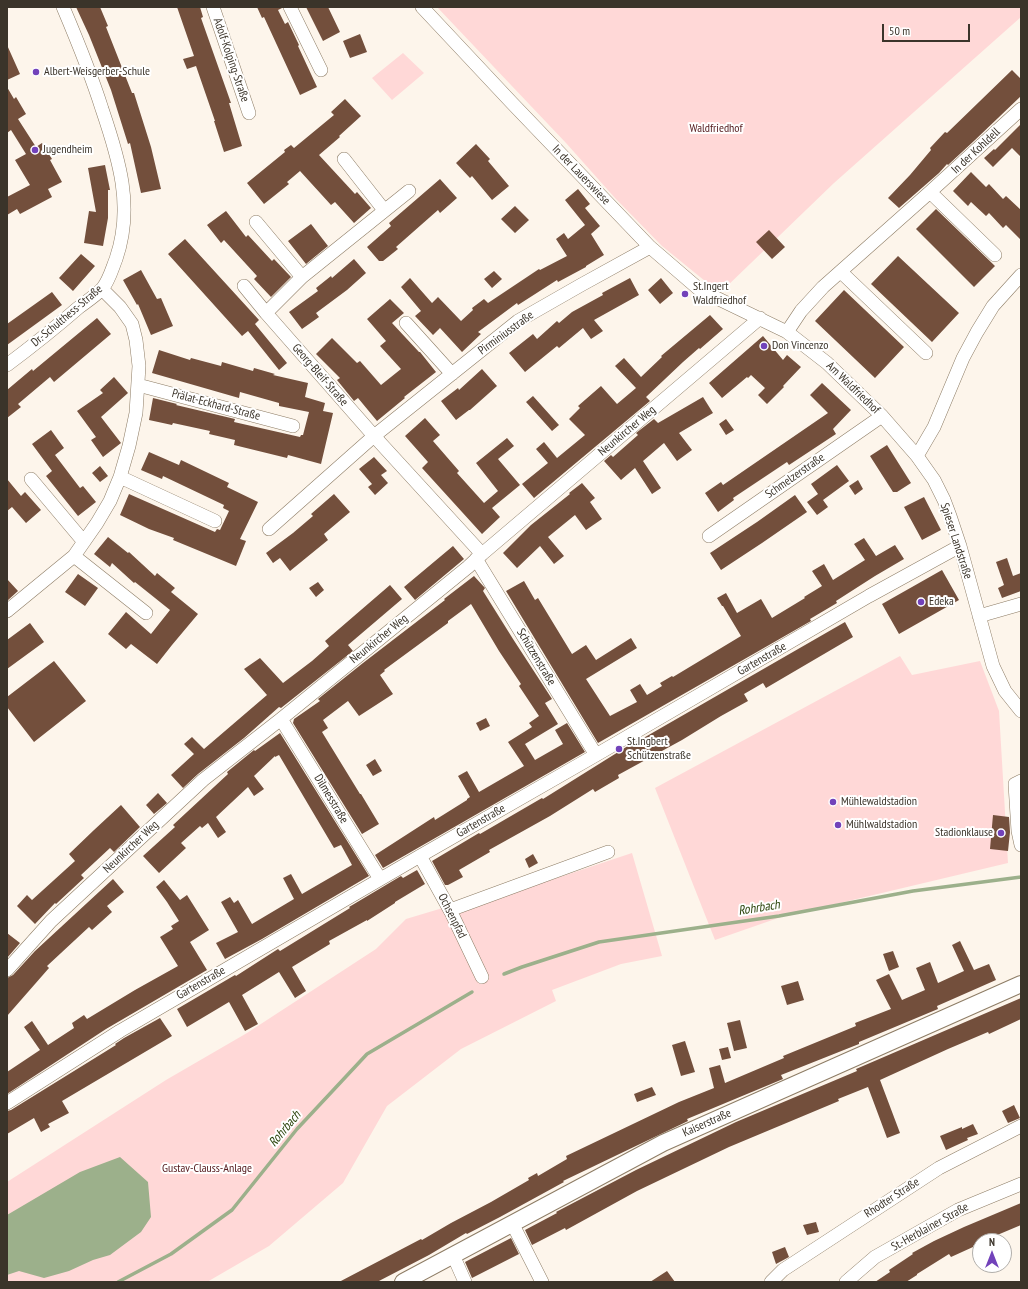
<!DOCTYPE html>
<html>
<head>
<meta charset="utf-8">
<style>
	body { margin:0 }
	#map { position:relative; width:1028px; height:1289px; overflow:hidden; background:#fdf5eb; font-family:"PT Sans Narrow",sans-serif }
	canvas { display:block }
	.frame { position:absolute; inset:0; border:8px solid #3b342a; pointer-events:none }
	.north { position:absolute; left:972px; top:1233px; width:40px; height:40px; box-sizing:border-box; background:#fff; border:1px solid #b1aeaa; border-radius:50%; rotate:0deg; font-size:11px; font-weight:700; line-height:16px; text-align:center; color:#3b342a }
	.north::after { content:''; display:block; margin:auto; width:14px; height:18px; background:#7242ba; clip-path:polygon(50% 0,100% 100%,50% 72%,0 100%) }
	.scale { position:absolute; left:882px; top:24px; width:88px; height:18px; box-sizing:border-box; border:2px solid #3b342a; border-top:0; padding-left:5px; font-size:12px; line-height:14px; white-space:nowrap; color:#3b342a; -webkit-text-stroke:3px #fff; paint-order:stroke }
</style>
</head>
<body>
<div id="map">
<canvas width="1028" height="1289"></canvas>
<div class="frame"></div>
<div class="north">N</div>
<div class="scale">50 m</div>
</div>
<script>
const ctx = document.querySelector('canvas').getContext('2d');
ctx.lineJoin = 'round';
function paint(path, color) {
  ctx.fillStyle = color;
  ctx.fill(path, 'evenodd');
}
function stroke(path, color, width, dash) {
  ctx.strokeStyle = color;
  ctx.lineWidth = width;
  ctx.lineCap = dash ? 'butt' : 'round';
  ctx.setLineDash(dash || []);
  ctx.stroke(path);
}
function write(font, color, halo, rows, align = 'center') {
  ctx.font = font + ' "PT Sans Narrow",sans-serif';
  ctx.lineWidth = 4;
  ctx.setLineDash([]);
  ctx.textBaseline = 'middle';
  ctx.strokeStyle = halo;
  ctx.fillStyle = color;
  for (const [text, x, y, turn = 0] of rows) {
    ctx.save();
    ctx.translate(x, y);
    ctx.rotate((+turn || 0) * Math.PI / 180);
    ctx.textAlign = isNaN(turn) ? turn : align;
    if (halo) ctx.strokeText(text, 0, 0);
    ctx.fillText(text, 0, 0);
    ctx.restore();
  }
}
const green = new Path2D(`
	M437 7H1021V17L834 183 723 290 705 281 662 246 615 198 566 143Z
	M403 53 424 73 392 100 372 78Z
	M900 656 912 675 980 661 999 711 1008 863 781 917 715 940 655 788Z
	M632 853 662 956 621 964 552 990 556 1001 461 1049 387 1106 343 1183 269 1246 207 1282H7V1182L166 1080 247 1033 376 949 406 919 446 907 449 914Z`);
const water = new Path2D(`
	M120 1157 148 1182 151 1217 141 1232 110 1255 93 1260 69 1271 44 1278 19 1271 7 1275V1215L80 1172Z`);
const stream = new Path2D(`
	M504 974 522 967 599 942 779 916 913 891 1021 877
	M118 1282 171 1254 232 1210 297 1129 367 1054 472 992`);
const building = new Path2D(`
	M76 7H100L108 26 106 27 132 93H134L151 147 161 189 141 193 130 143 128 144 111 90 89 35Z
	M177 7H200L203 17 201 18 231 103H229L242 146 224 152 214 121H215L196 66 187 69 183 59 194 56Z
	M257 7H282V8L278 10 285 24 288 22 299 45 298 46 317 87 300 95 264 17 262 18Z
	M306 7H328L340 32 323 41Z
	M360 34 367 52 350 58 343 41Z
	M7 45 20 74 7 80Z
	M1012 70 1021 79V96L975 140 948 165 947 164 939 173 899 208 888 198 910 175 931 150 930 148 945 132 947 133Z
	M7 87 14 99 16 97 26 114 18 119 36 147 42 143 52 159 50 160 62 182 48 189 52 197 20 214 17 209 7 215V197L30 185 15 160 26 154 11 130 7 133Z
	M345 99 361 116 339 136 340 137 319 155 355 194 357 192 371 208 354 223 335 202 331 205 300 171 287 182 289 184 264 204 247 183 285 152 284 150 291 145 294 148 334 115 331 112Z
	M1021 124V157L1012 148 993 167 984 158 994 149 995 150Z
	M476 144 490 159 488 161 509 186 492 200 472 176 470 178 456 163Z
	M105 165 110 190H108V218L103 246 84 243 89 211 96 212 88 168Z
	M971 172 986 187 989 184 1003 199 1006 196 1021 210V240L1006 225 1003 228 989 213 986 216 971 202 968 206 953 191Z
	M440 179 457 198 440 213 438 210 396 247 398 249 383 261H379L367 247 391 226 389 223Z
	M578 189 590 204 585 208 600 226 591 234 604 255 586 266V267L558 282 557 280 518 305 517 303 478 332 481 334 462 352 440 328 433 335 415 316 421 311 401 287 410 278 432 303 438 297 461 321 473 310 472 308 484 299 488 303 539 269 540 270 567 256 556 239 564 233 568 239 585 225 565 200Z
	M515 206 529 220 515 233 501 219Z
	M936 209 995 266 974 287 916 229Z
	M226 211 246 237 248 235 272 261 274 259 291 277 271 297 254 279 257 276 224 240 221 243 207 225Z
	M311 224 328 246 306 264 288 241Z
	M769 230 785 247 772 259 756 242Z
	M185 239 259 320 255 324 287 363 279 370 248 331 242 336 168 254Z
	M81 254 95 266 73 291 59 278Z
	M898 256 959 313 932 342 871 284Z
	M354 259 366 273 347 290 316 313 319 317 302 329 289 312 318 291 316 288 331 276 332 278Z
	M141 270 157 299 161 298 173 326 151 335 138 304 137 305 123 280Z
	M494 271 502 279 492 288 484 279Z
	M630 278 639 295 594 320 603 331 591 339 583 328 559 348 557 346 525 372 509 353 533 334 537 339 557 321 559 323 572 312 603 295 602 293Z
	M661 278 673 293 660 304 648 290Z
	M844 290 904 347 875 378 815 321Z
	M52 292 62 305 7 345V324Z
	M390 299 404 313 392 323 419 352H420L436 372 404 397 405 398 377 421 358 398 354 401 337 380 340 378 316 354 332 338 357 363 360 361 381 385 401 369 380 346 386 341 367 319Z
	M710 315 723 329 700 349 699 348 683 362 646 397 650 401 534 498 522 484 548 463 536 449 544 442 557 458 585 435 569 419 580 408 578 406 601 386 617 404 636 388 615 366 624 358 641 377 662 357 661 356Z
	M97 318 111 334 54 382 50 377 18 404 21 407 7 418V390L32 369 33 371Z
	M763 336 783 360 787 355 801 367 783 386 784 387 767 404 758 395 765 388 751 375 748 378 747 377 722 398 709 383Z
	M159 350 190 360 191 358 221 366 222 362 253 371 254 368 275 374 273 375 308 383 305 397 325 403 323 411 333 413 321 464 288 455 287 458 234 445 235 440 209 434 210 431 173 423 172 425 149 420 153 398 177 404 176 405 235 419 234 422 300 437 301 435H303L309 412 279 406V403L240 392 239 398 152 373Z
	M482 369 497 386 470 410H469L456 420 441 401 458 388 459 390Z
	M114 377 128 393 101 417 121 443 103 457 91 440 96 437 77 411 103 393 100 390Z
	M822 383 851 410 833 429 836 434 789 465 787 462 733 498 734 500 718 512 705 493 721 482 723 485 828 413 810 395Z
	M533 396 559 425 552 431 526 402Z
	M703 397 713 413 679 433 692 450 677 461 664 443 643 461 661 488 652 494 635 468 621 480 604 461 611 455 613 457 638 435 636 433 654 419 658 423Z
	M425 418 440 435 433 441 459 471 457 473 484 503 498 491 476 463 507 438 514 446 498 459 520 485 492 508 500 517 482 534 422 468 428 462 405 436Z
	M726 419 734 430 726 435 719 424Z
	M51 430 64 448 55 455 80 488 83 486 96 502 78 516 46 476 52 471 32 444Z
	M887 445 911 483 897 492H893L870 456Z
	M149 452 179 465 181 460 229 483 227 487 258 502 240 539 246 541 236 566 173 540 174 538 149 529 120 515 129 494 215 532 217 529 220 530 229 511 223 508 224 505 163 476 162 479 141 470Z
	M374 457 387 471 381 475 388 483 375 495 368 487 372 484 359 469Z
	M837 465 849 481 823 500 828 507 817 515 807 502 818 494 811 484Z
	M100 466 108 476 100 482 92 473Z
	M7 479 21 496 25 492 41 510 26 523 12 507 7 511Z
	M858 480 863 489 855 495 849 486Z
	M582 483 595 498 590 502 602 519 586 530 575 515 548 537 564 556 554 564 540 546 517 568 503 553 531 525 570 494 569 493Z
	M334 494 350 512 324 534 328 540 290 571 280 558 273 563 266 553 293 533 313 516 311 514Z
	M795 495 807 512 762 543 721 570 710 553 757 522Z
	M924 497 941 530 922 540 904 507Z
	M108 537 128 553 129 552 155 576 157 573 175 588 171 592 198 614 172 645 157 664 131 644 126 649 108 634 126 612 151 634 170 610 135 582 134 583 112 563 110 567 94 554Z
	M864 538 876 556 895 545 904 559 875 576 836 601 837 603 810 619 811 621 598 743 506 591 524 581 535 600 538 598 572 654 586 645 596 660 631 638 637 648 586 679 610 716 637 702 630 690 640 684 647 695 662 686 660 683 672 676 673 677 741 636 723 606H722L717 598 726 593 737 613 761 599 772 618 805 598 804 597 822 586 812 571 824 564 833 580 865 560 854 544Z
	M453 546 464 559 415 600 404 587Z
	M1007 558 1013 576 1021 573V591L1002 598 998 588 1004 585 996 562Z
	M942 570 959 600 899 634 882 604Z
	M78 574 98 588 85 606 65 592Z
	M474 576 485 588 483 591 513 639 552 699 545 703 558 724 525 744 535 760 563 744 555 730 567 723 585 752 383 868 375 855 434 817 435 820 467 800V799L470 797 458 776 467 771 479 792 524 766 508 742 532 727 529 723 539 716 519 686 521 684 499 651 471 604 448 621V623L384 670 385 671 380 675 393 694 359 716 348 701 323 720 328 728 322 732 360 794H361L379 824 362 834 293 723 294 719 320 701 318 699 363 663 445 600 444 599Z
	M7 579 18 591 7 601Z
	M318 582 324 590 316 597 309 588Z
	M390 585 402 599 348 645 353 651 281 708 279 707 244 738 198 774 183 788 171 775 194 754 184 744 192 737 204 749 267 695 244 669 260 658 283 683 312 661 329 646 325 641Z
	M845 622 853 637 766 688 763 683 744 694 748 701 721 716 682 740 618 775 619 778 595 792 593 789 550 816 489 850 490 852 459 870 463 877 448 885H445L432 861 479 833 480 834 542 798 543 799 639 739 640 740Z
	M30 623 44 642 7 669V640Z
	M54 661 86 701 34 742 7 707V697Z
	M486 718 490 726 480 731 476 723Z
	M280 733 369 876 262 939 225 959 216 943 238 932 221 902 230 897 234 903 238 900 252 924 294 899 283 878 291 874 302 894 352 865 341 845 334 848 279 755 275 757V756L254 776 264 789 254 796 248 787 216 817 226 832 218 838 208 823 202 828 200 826 181 843 186 848 159 873 143 856 175 827 173 825 228 774 227 772 254 750 255 751Z
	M375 759 382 771 373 776 366 765Z
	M158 793 167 803 154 814 146 805Z
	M121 805 140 827 114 852 110 848 81 875 84 878 56 904 55 903 35 924 17 906 27 895 32 900 75 861 69 854 94 830Z
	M993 815 1009 817 1010 832 1008 851 990 849Z
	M533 854 538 863 529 868 525 859Z
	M417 870 425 884 395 902V903L367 921V920L329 941 330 944 292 967 306 991 295 998 279 972 242 995 258 1024 245 1031 229 1002 187 1027 177 1009 235 975 236 976 278 949 280 951 350 908 349 907 401 876 403 878Z
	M113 879 124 892 107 906 112 912 92 930 89 927 47 966 49 968 7 1016V978L13 975 35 951Z
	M164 880 180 900 187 895 209 930 190 942 207 970 106 1029 7 1094V1072L40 1050 24 1027 32 1021 48 1045 74 1028 72 1023 84 1015 87 1019 135 990 178 966 160 937 173 929 171 926 179 921 167 902 156 887Z
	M7 933 20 943 7 958Z
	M960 941 974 970 989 964 996 980 937 1006 938 1009 859 1042V1044L781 1075 783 1079 687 1119 688 1121 563 1181 564 1182 500 1217 467 1234 466 1233 429 1255 377 1282H339L421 1239 422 1240 451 1223 491 1202 529 1180 528 1178 537 1173 538 1176 567 1159 566 1156 679 1102 714 1088 709 1068 720 1065 725 1083 784 1058 783 1056 856 1026 855 1023 891 1009 876 980 889 974 902 1000 925 990 916 968 930 962 938 983 964 971 952 945Z
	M893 951 899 967 889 971 883 954Z
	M798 981 804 1000 787 1005 781 986Z
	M1021 998V1019L989 1034 988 1032 948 1049 880 1080 900 1133 887 1138 868 1087 838 1099 839 1101 729 1147 637 1191 566 1230 565 1228 532 1245 525 1230 557 1213 556 1212 636 1170 736 1122 857 1071 856 1069Z
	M160 1018 172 1036 62 1101 69 1113 48 1124 50 1127 41 1132 34 1118 7 1134V1111L11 1110 116 1045 115 1044 124 1038Z
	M740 1020 747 1048 734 1051 727 1023Z
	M685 1041 695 1072 681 1076 672 1045Z
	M728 1047 731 1058 722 1060 719 1049Z
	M652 1087 656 1095 637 1102 634 1094Z
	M1014 1105 1020 1118 1008 1123 1002 1111Z
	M973 1124 978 1134 967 1138 968 1140 946 1150 940 1136 962 1127V1129Z
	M1021 1203V1225L983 1241H980V1242L973 1246V1247L951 1257 949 1254 917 1274V1275L906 1282H875L890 1272 889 1270 913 1254 912 1253 934 1241 964 1227Z
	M816 1222 819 1232 807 1235 803 1225Z
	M511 1238 519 1254 472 1278 465 1262Z
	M785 1247 789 1257 776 1264 772 1252Z
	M667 1271 675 1282H650Z`);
const minor = new Path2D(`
	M213 7 249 113
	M290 7 321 70
	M422 7 512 103 650 247 700 290 787 332 827 363 882 416 917 456 934 480 944 500 950 516 960 546 993 666 1005 691 1021 711
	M344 159 384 210
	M930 192 995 255
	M256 222 302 277
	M841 272 926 353
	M244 286 266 313 374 436 482 554
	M266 313 302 277 409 191
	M406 323 452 374
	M787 332 801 311 823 287 930 192 1021 109
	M7 365C31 347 55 328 78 308 86 302 95 296 102 289 109 281 112 269 116 259 134 207 119 159 102 109 91 74 77 40 63 7
	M138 385 293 426
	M917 456 934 427 963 358 977 332 993 306 1021 275
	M120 477 215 521
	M31 479 84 542
	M269 529 374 436 518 321 581 285 650 247
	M709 536 882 416
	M74 556 146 613
	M476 559 596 755
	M7 611 74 556 97 523 110 501 120 477 129 446 136 413 139 366 136 340 132 324 120 307 102 289
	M979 616 1021 604
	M281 719 380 879
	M1021 781 1015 784 1018 831 1021 845
	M420 856 451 912 482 977
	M450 910 608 852
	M7 970 51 921 203 780 281 719 468 567 482 554 760 318
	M7 1103 120 1031 420 856 596 755 869 596 960 546
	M512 1223 542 1282
	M453 1255 465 1282
	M771 1282 783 1270 939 1168 1021 1126
	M846 1282 875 1257 958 1210 1021 1184`);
const major = new Path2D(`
	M403 1282 663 1143 1021 984`);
const markers = [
	[36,72,4,"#7242ba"],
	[35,150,4,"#7242ba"],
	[685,294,4,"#7242ba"],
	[764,346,4,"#7242ba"],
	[921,602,4,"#7242ba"],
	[619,749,4,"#7242ba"],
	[833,802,4,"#7242ba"],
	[838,825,4,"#7242ba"],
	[1001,833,4,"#7242ba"]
];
const streetNames = [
	["Adolf-Kolping-Straße",231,60,71],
	["In der Kohldell",976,151,-43],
	["In der Lauerswiese",581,175,46],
	["Dr.-Schulthess-Straße",67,316,-40],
	["Pirminiusstraße",506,333,-36],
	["Georg-Bleif-Straße",320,375,49],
	["Am Waldfriedhof",853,388,44],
	["Prälat-Eckhard-Straße",216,405,15],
	["Neunkircher Weg",627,431,-40],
	["Schmelzerstraße",795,476,-35],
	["Spieser Landstraße",956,541,72],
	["Neunkircher Weg",379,639,-39],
	["Schützenstraße",536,657,59],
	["Gartenstraße",762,659,-30],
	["Dilmesstraße",331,799,59],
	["Gartenstraße",481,821,-30],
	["Neunkircher Weg",131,847,-43],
	["Ochsenpfad",452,916,63],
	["Gartenstraße",201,983,-30],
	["Kaiserstraße",707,1123,-24],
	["Rhodter Straße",892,1198,-33],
	["St.-Herblainer Straße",930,1227,-29]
];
const poiNames = [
	["Albert-Weisgerber-Schule",44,72],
	["Jugendheim",43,150],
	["St.Ingert",693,287],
	["Waldfriedhof",693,301],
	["Don Vincenzo",772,346],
	["Edeka",929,602],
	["St.Ingbert",627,742],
	["Schützenstraße",627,756],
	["Mühlewaldstadion",841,802],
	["Mühlwaldstadion",846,825],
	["Stadionklause",993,833,"right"]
];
const parkNames = [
	["Waldfriedhof",716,129],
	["Gustav-Clauss-Anlage",207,1169]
];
const waterNames = [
	["Rohrbach",759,908,-9],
	["Rohrbach",285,1129,-50]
];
paint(green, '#ffd8d7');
paint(water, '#9cb08b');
stroke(stream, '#9cb08b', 3.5);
paint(building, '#734f3c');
stroke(minor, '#8d7c65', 14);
stroke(major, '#8d7c65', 18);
stroke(minor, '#fff', 13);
stroke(major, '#fff', 16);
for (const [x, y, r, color] of markers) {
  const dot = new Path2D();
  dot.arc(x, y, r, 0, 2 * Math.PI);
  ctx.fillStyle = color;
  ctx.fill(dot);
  stroke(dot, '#fff', 1.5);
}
write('12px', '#3b342a', '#fff', streetNames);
write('12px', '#3b342a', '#fff', poiNames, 'left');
write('12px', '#53191c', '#fff', parkNames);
write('italic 13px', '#294209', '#fff', waterNames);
</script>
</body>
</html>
